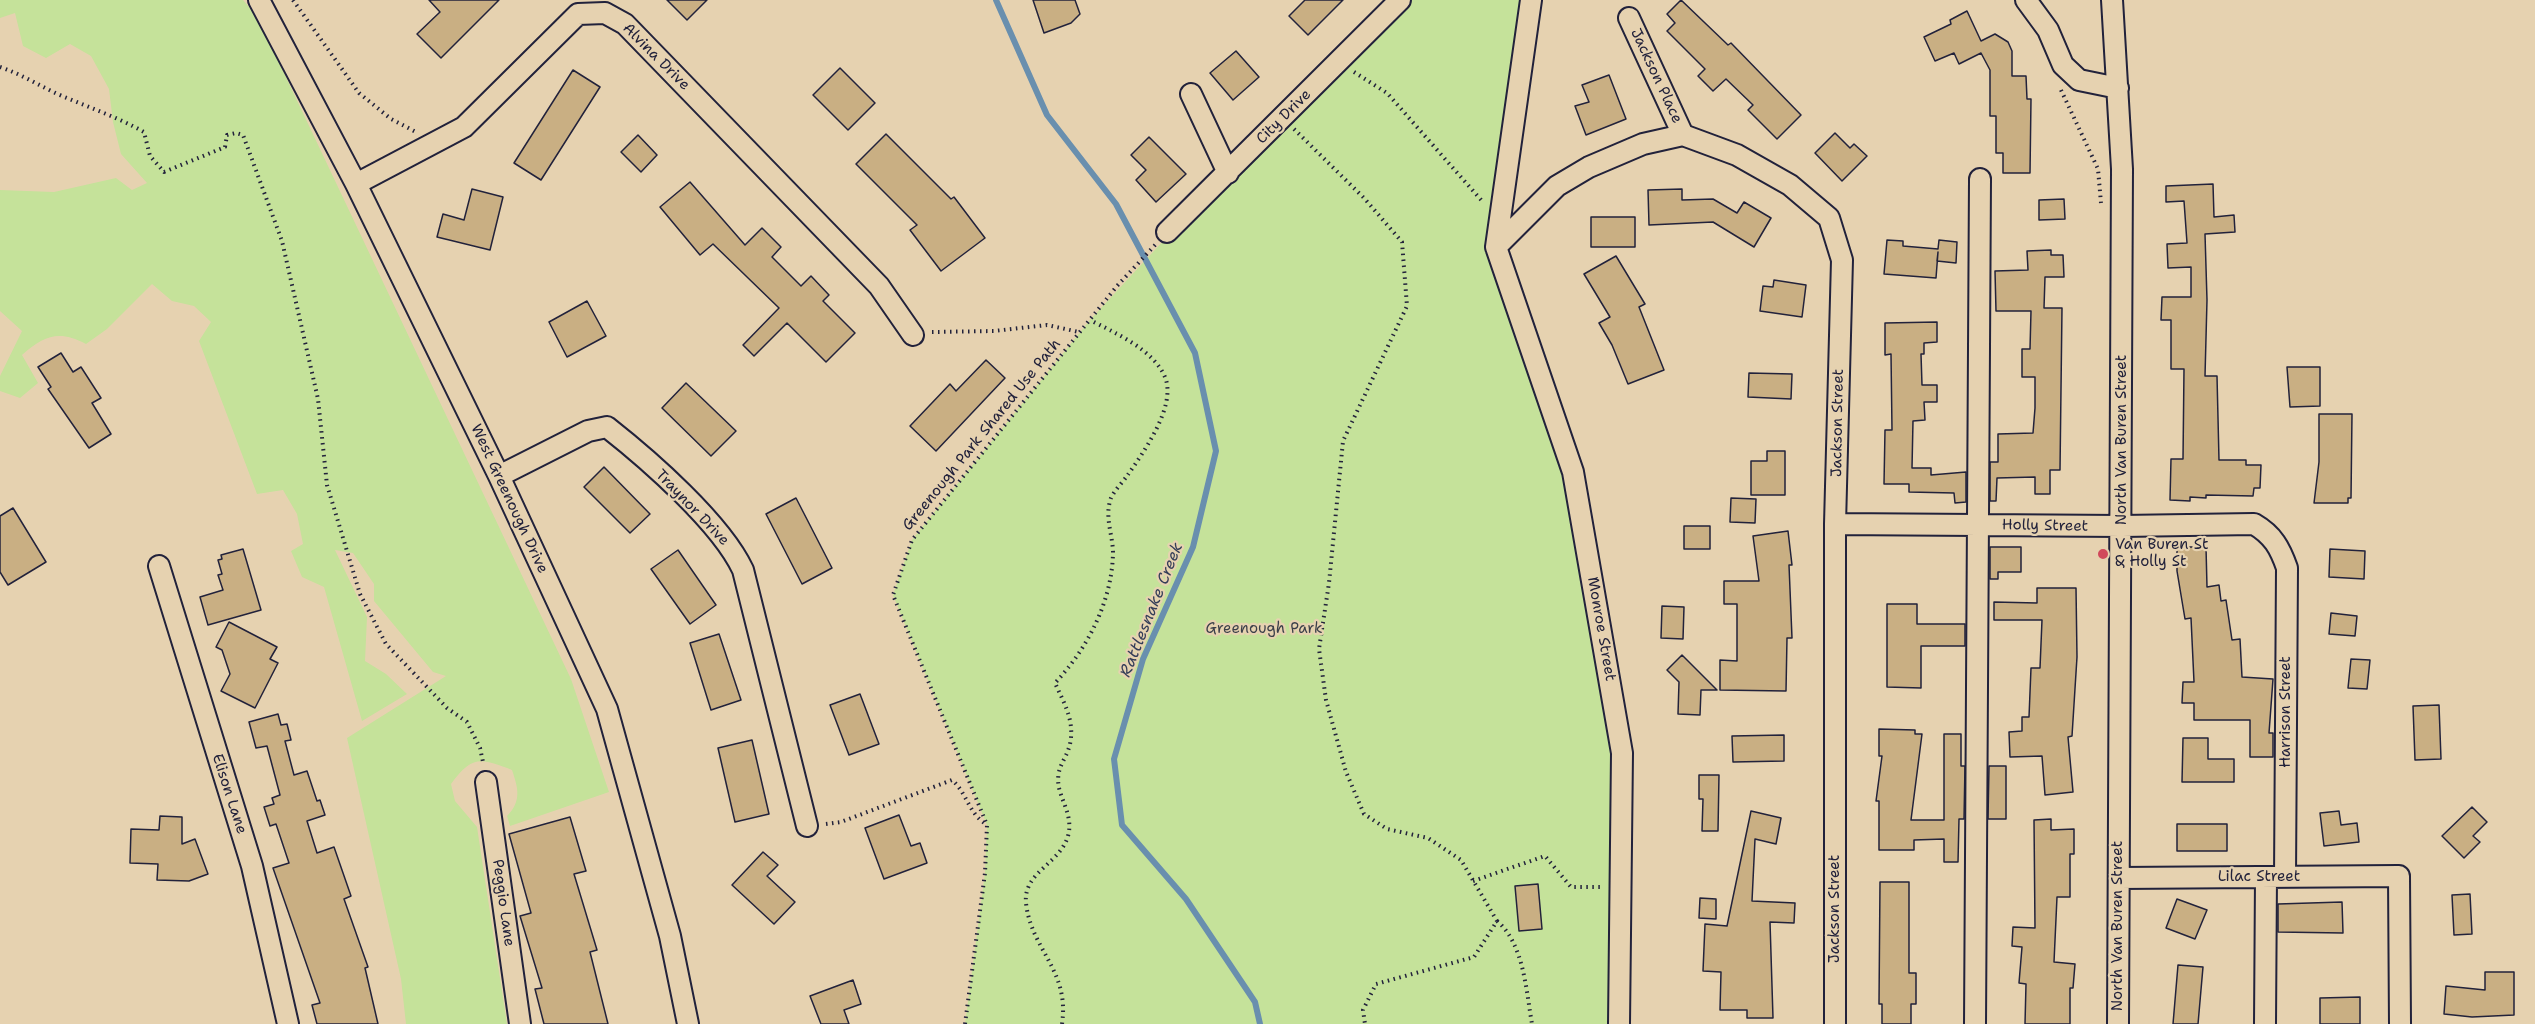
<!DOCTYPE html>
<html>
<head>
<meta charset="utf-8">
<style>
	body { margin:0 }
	canvas { display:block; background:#e6d2b0 }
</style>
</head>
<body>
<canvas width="2535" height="1024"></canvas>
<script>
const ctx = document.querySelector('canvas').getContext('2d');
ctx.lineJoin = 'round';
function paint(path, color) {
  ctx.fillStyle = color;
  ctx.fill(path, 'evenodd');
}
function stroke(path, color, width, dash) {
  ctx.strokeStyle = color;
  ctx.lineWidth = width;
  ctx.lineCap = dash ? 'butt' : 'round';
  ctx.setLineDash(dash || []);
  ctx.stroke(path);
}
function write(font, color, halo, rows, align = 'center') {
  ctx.font = font + ' "Shantell Sans",sans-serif';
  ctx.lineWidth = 4.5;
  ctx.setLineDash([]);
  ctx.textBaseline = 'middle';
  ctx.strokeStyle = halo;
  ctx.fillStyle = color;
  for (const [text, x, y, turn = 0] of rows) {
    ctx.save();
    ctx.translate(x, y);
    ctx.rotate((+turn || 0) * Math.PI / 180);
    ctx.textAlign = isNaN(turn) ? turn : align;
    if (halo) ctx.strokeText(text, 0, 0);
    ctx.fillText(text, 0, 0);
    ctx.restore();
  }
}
const green = new Path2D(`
	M0 0H243L257 16 571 679 609 792 510 826 507 816C522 801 518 788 512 770 481 758 472 755 451 784L455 801 477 827 507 1024H406L401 979 347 738 446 676 433 672 374 601V584L353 553 335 550 367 617 365 661 386 674 407 694 362 721 324 587 302 577 291 551 303 544 297 514 283 490 257 494 199 341 211 322 194 306 172 301 152 284 107 329 86 344C59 330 45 335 22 355L38 383 20 398 0 391V376L22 331 0 311V190L54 192 116 178 132 190 147 183 121 154 113 122 109 89 91 56 70 44 46 58 23 46 15 13 0 18Z
	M1400 0H1531L1496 247 1573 472 1622 753 1619 1024H965L985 873 987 825 893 595 912 540 1090 320 1165 239Z`);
const stream = new Path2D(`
	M996 0 1047 115 1116 204 1195 353 1216 451 1193 547 1143 659 1114 759 1122 825 1186 899 1255 1002 1260 1024`);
const building = new Path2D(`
	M429 0H499L441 58 417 34 440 12Z
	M667 0H707L687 20Z
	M1033 0H1075L1080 14 1071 23 1044 33Z
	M1305 0H1343L1308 35 1289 16Z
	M1681 0 1728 45 1731 43 1801 115 1777 139 1748 110 1753 105 1726 79 1713 91 1698 76 1705 69 1667 31 1675 23 1667 14Z
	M1967 11 1981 41 1995 34 2008 42 2012 51V76H2026L2027 99H2031L2030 173H2003V153H1996V116H1990V70L1981 53 1959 64 1954 53 1935 61 1924 37 1951 24 1950 20Z
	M1236 51 1259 77 1233 100 1210 73Z
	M840 68 875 103 848 130 813 95Z
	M573 70 600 87 541 180 514 163Z
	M1609 75 1626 119 1586 135 1575 106 1589 102 1582 85Z
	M1835 133 1850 148 1854 144 1867 156 1842 181 1815 153Z
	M886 134 951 199 954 197 985 238 941 271 910 230 917 225 856 164Z
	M638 135 657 155 641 172 621 152Z
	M1149 137 1186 174 1156 202 1136 180 1146 170 1131 155Z
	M690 182 745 245 762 228 781 247 772 257 801 286 811 276 829 295 823 301 855 333 826 362 787 323 754 356 743 345 779 308 713 244 700 255 660 207Z
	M2213 184 2214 217 2234 215 2235 232 2205 234 2207 300 2205 376H2217L2219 460H2246V465H2261L2260 488H2254L2253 496 2206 495V498L2190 497V501L2170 500 2171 459H2183L2184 369H2171V320H2161L2162 297H2191V267L2168 268 2167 244 2187 243 2184 201 2166 202V186Z
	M472 189 503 197 490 250 437 237 443 214 464 220Z
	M1682 189V200L1713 199 1737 213 1744 202 1771 218 1754 247 1713 222 1649 225 1648 190Z
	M2064 199 2065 219 2039 220V200Z
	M1591 217H1635V247H1591Z
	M1887 240 1903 241V246L1938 249 1939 240 1957 242 1956 263 1937 261 1938 252 1936 278 1884 274Z
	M2051 250V255H2063L2064 277H2045L2044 308H2062L2060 470H2050V494H2035V477L1997 478 1996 501H1990V462H1998V434L2033 433 2035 408V377H2022V349H2030L2031 311H1996L1995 271 2028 270 2027 251Z
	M1616 256 1645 304 1639 307 1664 370 1628 384 1612 345 1599 323 1610 317 1584 274Z
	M1774 280 1806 285 1802 317 1760 311 1763 286 1773 287Z
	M587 301 606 336 567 357 549 322Z
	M1937 322V342L1924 343V354H1921L1922 385H1937V402H1924L1925 420 1913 421 1912 468H1931V475L1966 472V502L1955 503 1954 493 1909 492V484H1884L1885 430H1892L1891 354 1885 355V323Z
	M61 353 73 372 81 367 101 398 92 403 111 434 89 448 48 389 51 387 38 367Z
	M986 360 1005 378 936 451 910 426 950 384 956 391Z
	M2287 367H2320V406L2290 407Z
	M1749 373 1792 374 1791 399 1748 397Z
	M686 383 736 431 711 456 662 408Z
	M2319 414H2352L2351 498H2348V503H2314L2319 462Z
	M1767 451H1785V495H1751V461H1767Z
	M604 467 650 514 630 533 584 487Z
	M796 498 832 568 802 584 766 514Z
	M1731 498 1756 499 1755 523 1730 522Z
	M13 508 46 562 8 585 0 572V516Z
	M1684 526H1710V549H1684Z
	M1788 531 1792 565H1789L1792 638H1787L1786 691 1720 690V660L1737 661V604H1724V581H1759L1753 536Z
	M1990 547H2021V572H1998V579H1990Z
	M2177 547H2206L2207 587 2219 585 2221 601 2226 600 2232 640 2240 639 2242 677 2273 679 2269 733H2273V757H2250V720H2194V703H2182L2183 682H2194L2191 618 2185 619 2177 571Z
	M243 549 261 610 208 625 200 597 223 590 218 575 222 574 218 560 222 559 221 555Z
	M2330 549 2365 551 2364 579 2329 577Z
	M678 550 716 605 690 624 651 569Z
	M2037 588H2076L2077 657 2072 736 2068 737 2073 792 2045 795 2042 756 2010 757 2009 732 2022 731V717H2029L2031 668H2040L2042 620H1994V602L2037 603Z
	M1887 604H1917V624H1965V646H1921V688L1887 687Z
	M1662 606 1684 607 1683 639 1661 638Z
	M2331 613 2357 616 2355 636 2329 634Z
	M229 622 277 647 270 659 278 663 255 708 221 691 230 674 222 650 216 647Z
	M719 634 741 700 711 710 690 643Z
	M1682 655 1717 690H1701L1700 715 1678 714 1679 682 1667 670Z
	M2351 659 2370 660 2367 689 2348 688Z
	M860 694 879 744 849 755 830 705Z
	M2439 705 2441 759 2415 760 2413 706Z
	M278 714 281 725 287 724 291 740 285 741 294 775 307 771 317 801 320 800 325 815 307 821 317 853 334 847 351 896 344 899 368 967 365 968 378 1024H317L312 1005 320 1003 273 868 289 863 276 824 270 826 264 807 274 804 272 798 280 795 267 746 256 748 249 722Z
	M1879 729 1915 730V734H1922L1911 820H1944V734H1961V766H1965L1964 819H1959L1958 862H1944V839L1914 840V850H1879V801H1876L1882 756H1879Z
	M1784 735V761L1733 762 1732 736Z
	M2183 738H2208V759H2234V782H2182Z
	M752 740 769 814 735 822 718 748Z
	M1989 766H2006V819H1988Z
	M1699 775H1719L1718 831H1702L1703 799H1699Z
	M2472 807 2487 822 2473 836 2480 842 2464 858 2442 836Z
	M1751 811 1781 818 1776 844 1755 839 1752 901 1795 903 1794 923 1770 922 1773 1018H1747V1010H1720L1721 972 1703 971 1705 924 1727 926Z
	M2339 811 2341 825 2357 823 2359 842 2324 846 2320 813Z
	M899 815 911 846 920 843 927 863 884 879 865 828Z
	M160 816 182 817V844L195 839 208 874 189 881 157 880 158 864 130 863 131 829 159 830Z
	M570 817 586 871 574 874 597 950 590 952 608 1024H544L535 989 542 988 520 916 531 913 509 834Z
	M2051 819V830L2074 829V854H2070V897H2057L2054 962 2075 964 2073 988H2070V1024H2025L2026 984 2019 983 2022 947 2012 946 2013 927 2035 928 2034 820Z
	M2177 824H2227V851H2177Z
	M763 852 778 865 767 876 795 902 774 924 732 885Z
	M1880 882H1909V973H1916V1004H1911V1024H1882V1004H1879Z
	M1538 884 1542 929 1519 931 1515 886Z
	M2470 894 2472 934 2454 935 2452 895Z
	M1700 898 1716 899V919L1699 918Z
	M2177 899 2207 910 2195 939 2166 928Z
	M2342 902 2343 933 2278 932V904Z
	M2178 965 2203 967 2198 1024H2173Z
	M2485 972H2514V1015L2472 1017 2444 1014 2446 986 2485 990Z
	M853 980 861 1004 844 1010 849 1024H821L810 996Z
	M2360 997V1024H2320V998Z`);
const path = new Path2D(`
	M293 0 359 93 391 119 416 132
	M0 67C24 75 44 89 67 98 93 109 119 118 144 132L150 156 164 172 225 147 227 135 236 133 243 135 282 241 318 399 327 485 360 594 386 644 447 708 467 722 480 748 483 762
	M1354 72 1387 93 1483 202
	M2061 90 2098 169 2101 203
	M1294 129 1364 198 1402 242 1407 306 1343 441 1329 583 1319 649 1326 700 1346 772 1364 814 1387 829 1428 838 1461 860 1497 921 1474 957 1376 984 1363 1010 1365 1024
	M932 332 994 331 1047 325 1079 332
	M826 824 841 822 952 780C967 793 969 814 986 824
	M1473 881 1545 856 1571 887H1602
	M1497 921C1524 944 1526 990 1532 1024
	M965 1024 985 873 987 825 893 595 912 540 1117 286 1156 244
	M1062 1024C1070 970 1031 950 1026 903 1023 872 1060 864 1068 836 1073 818 1063 804 1059 788 1055 767 1066 761 1070 744 1075 721 1064 703 1055 683 1087 649 1112 602 1113 553 1113 535 1104 517 1111 498 1114 491 1122 483 1127 476 1143 453 1177 406 1165 377 1153 349 1115 333 1090 320`);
const minor = new Path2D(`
	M259 0 356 184 499 476 607 709 670 936 688 1024
	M1531 0 1496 247 1573 472 1622 753 1619 1024
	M2026 0 2048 30 2063 65 2079 80 2118 88
	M2112 0 2122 169 2118 1024
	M1629 18 1683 135
	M1191 94 1228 173
	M356 184 464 127 578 14 605 13 625 24 879 286 913 335
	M1167 232 1400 0
	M1496 247 1557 186 1589 167 1643 144 1683 135 1737 155 1790 185 1829 218 1842 260 1835 524V1024
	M499 476 588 431 607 427C649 460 721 523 743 570L807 826
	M1835 524 2122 526 2254 524C2273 535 2280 548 2287 568L2285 877
	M159 566 252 866 288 1024
	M486 782 520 1024
	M2119 878 2399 876 2400 1024
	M1975 1024 1980 179
	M2265 1024 2266 877`);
const markers = [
	[2103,554,6,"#d1495b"]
];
const streetNames = [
	["Alvina Drive",656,57,45],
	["Jackson Place",1656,76,65],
	["City Drive",1284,117,-45],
	["Jackson Street",1838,423,-89],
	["Greenough Park Shared Use Path",982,435,-51],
	["North Van Buren Street",2122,440,-90],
	["West Greenough Drive",509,499,65],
	["Traynor Drive",692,508,46],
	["Holly Street",2045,526,1],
	["Monroe Street",1601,629,80],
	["Harrison Street",2286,712,-90],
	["Elison Lane",229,794,72],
	["Lilac Street",2259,877],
	["Peggio Lane",503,903,82],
	["Jackson Street",1835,909,-90],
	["North Van Buren Street",2118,926,-90]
];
const poiNames = [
	["Van Buren St",2115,545],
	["& Holly St",2115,562]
];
const parkNames = [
	["Greenough Park",1264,629]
];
const waterNames = [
	["Rattlesnake Creek",1152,610,-68]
];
paint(green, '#c5e29a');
stroke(stream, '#698fae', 6);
paint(building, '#c9af83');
stroke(building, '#22223b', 1.5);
stroke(minor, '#22223b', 24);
stroke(path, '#22223b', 4, [1.5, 4.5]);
stroke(minor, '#e6d2b0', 20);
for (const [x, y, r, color] of markers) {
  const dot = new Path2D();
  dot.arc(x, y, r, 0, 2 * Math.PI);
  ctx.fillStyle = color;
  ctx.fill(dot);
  stroke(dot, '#e6d2b0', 2);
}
write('15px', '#22223b', '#e6d2b0', streetNames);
write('15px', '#22223b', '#e6d2b0', poiNames, 'left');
write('15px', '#3a3f49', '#e6d2b0', parkNames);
write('italic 16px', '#343d58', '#e6d2b0', waterNames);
</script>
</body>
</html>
